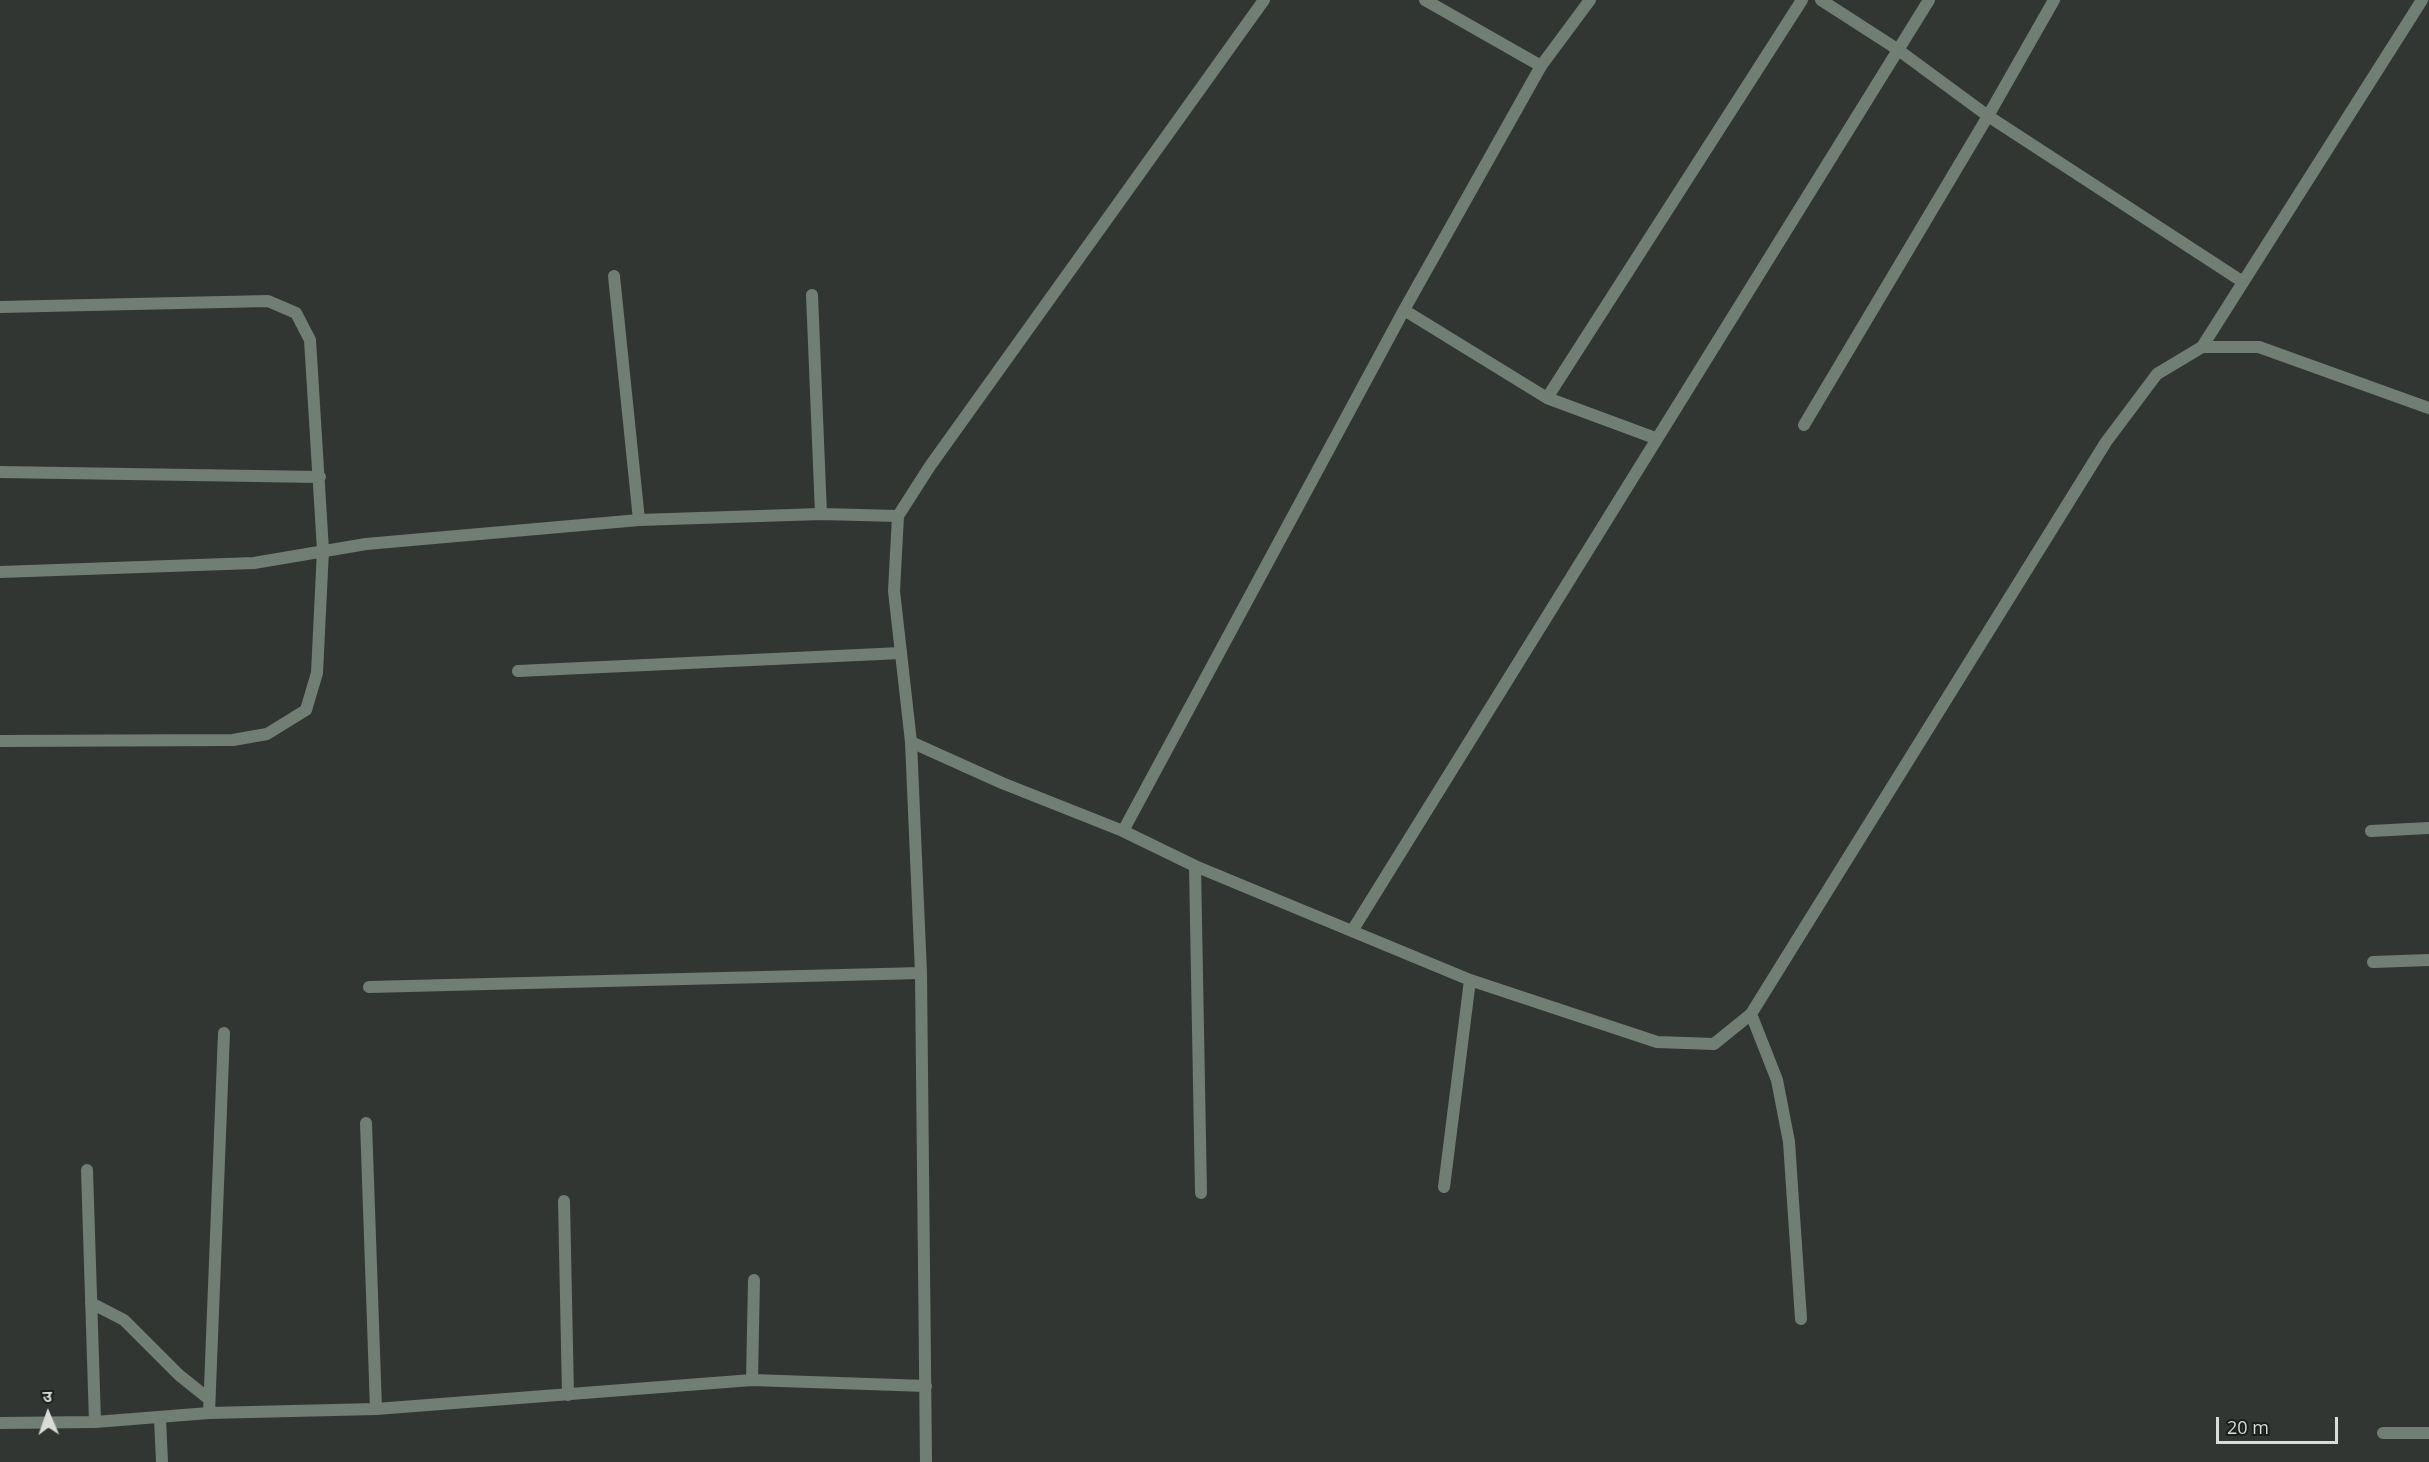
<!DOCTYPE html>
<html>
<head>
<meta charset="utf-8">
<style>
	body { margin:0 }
	#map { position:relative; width:2429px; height:1462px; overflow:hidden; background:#313632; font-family:"Open Sans","Noto Sans Devanagari",sans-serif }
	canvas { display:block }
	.north { position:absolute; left:18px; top:1384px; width:60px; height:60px; -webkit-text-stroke:4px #1a1d1b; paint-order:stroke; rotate:358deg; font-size:16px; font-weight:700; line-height:24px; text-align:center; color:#d9dcd9 }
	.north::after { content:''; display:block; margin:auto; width:21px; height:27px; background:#d9dcd9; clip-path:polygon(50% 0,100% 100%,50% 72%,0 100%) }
	.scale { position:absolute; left:2216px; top:1417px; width:122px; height:27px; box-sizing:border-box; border:3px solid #d9dcd9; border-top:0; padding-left:8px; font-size:18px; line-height:21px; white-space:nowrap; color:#d9dcd9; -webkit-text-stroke:4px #1a1d1b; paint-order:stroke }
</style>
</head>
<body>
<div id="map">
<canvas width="2429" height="1462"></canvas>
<div class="north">उ</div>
<div class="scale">20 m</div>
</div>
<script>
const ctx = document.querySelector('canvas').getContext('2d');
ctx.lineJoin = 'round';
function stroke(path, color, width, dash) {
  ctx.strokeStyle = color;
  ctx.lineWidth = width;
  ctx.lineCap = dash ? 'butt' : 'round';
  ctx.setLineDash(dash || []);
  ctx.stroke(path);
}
const minor = new Path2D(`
	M1425 0 1541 66
	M1821 0 1897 49 1988 116 2243 282
	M614 276 639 520
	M812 295 821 514
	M0 307 268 301 296 313 310 340 323 550 317 673 306 710 267 734 233 740 0 741
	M1404 310 1547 398 1655 438
	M2202 347 2422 0
	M1547 398 1802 0
	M1804 425 1988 116 2054 0
	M0 472 320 477
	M0 572 254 563 366 544 639 520 821 514 898 516
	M518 671 901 653
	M911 742 1002 783 1123 831 1195 866 1470 980 1657 1042 1714 1044 1751 1014 2106 442 2157 374 2202 347H2259L2429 408
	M1123 831 1404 310 1541 66 1590 0
	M2371 831 2429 828
	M1195 866 1201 1193
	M1352 931 1929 0
	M2373 962 2429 960
	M369 987 921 973
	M1751 1014 1777 1080 1789 1142 1801 1319
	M366 1123 376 1409
	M87 1170 95 1422
	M1444 1187 1470 980
	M564 1201 568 1395
	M91 1303 124 1320 179 1375 209 1399
	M752 1380 754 1280
	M209 1413 224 1033
	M160 1418 162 1462
	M0 1423 95 1422 209 1413 376 1409 752 1380 926 1386
	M2383 1433H2429`);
const tertiary = new Path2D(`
	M926 1462 921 973 911 742 894 591 898 516 930 466 1264 0`);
stroke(minor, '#717e74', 12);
stroke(tertiary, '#717e74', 12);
</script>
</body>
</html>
